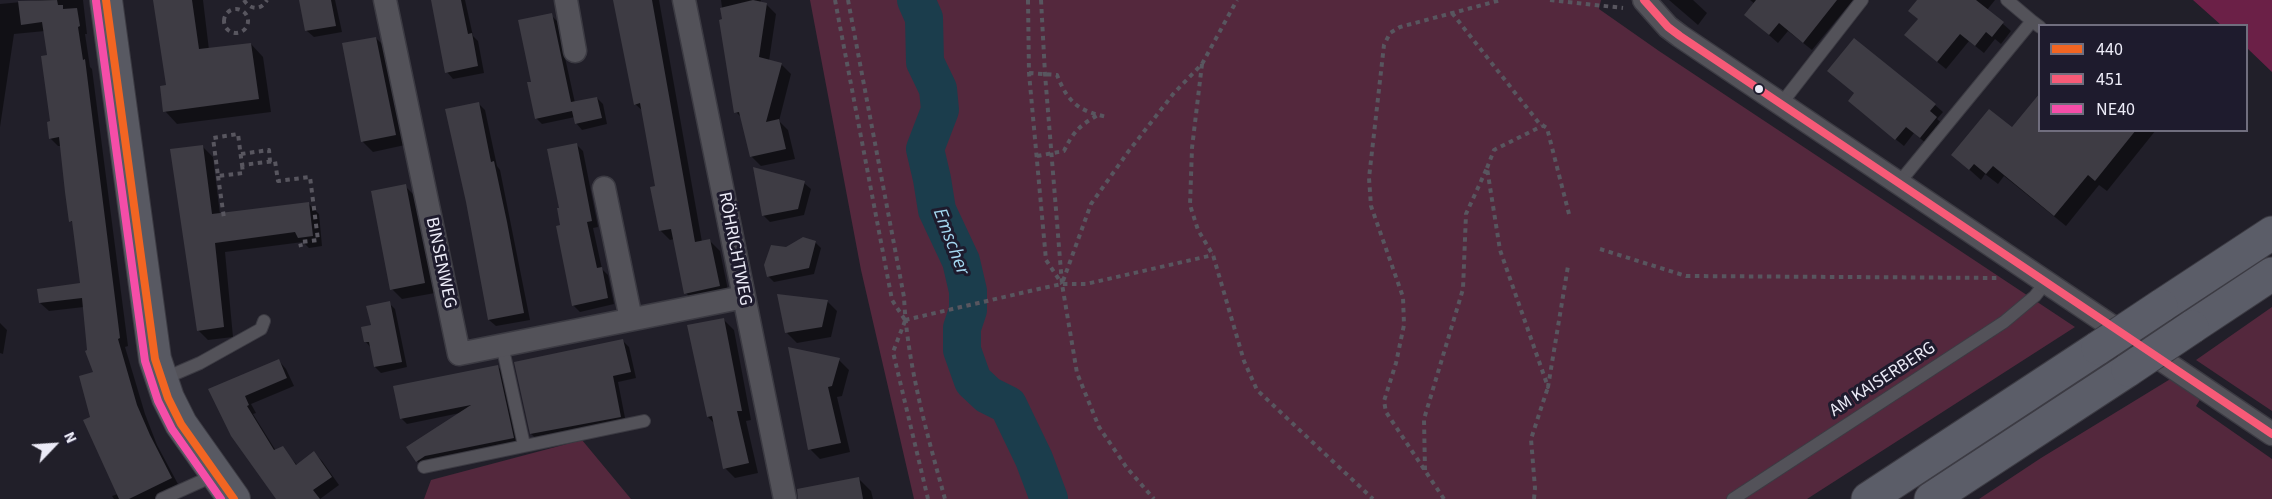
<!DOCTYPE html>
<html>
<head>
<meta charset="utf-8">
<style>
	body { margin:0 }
	#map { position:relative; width:2272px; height:499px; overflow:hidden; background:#211f29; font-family:"Source Sans 3",sans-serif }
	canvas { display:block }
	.legend { position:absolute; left:2038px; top:24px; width:210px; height:108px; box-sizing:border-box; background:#1e1b2d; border:2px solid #706e7e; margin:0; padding:8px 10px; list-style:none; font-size:18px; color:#ecebf7 }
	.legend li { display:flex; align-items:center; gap:12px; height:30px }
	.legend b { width:30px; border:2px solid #706e7e }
	.north { position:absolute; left:24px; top:415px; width:60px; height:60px; -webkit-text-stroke:4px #1e1b2d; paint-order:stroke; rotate:65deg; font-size:16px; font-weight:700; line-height:24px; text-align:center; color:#ecebf7 }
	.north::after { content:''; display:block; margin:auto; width:21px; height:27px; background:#ecebf7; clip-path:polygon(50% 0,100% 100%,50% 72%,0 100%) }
</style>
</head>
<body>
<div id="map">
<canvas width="2272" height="499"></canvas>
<ul class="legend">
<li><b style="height:8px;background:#f26522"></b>440</li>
<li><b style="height:8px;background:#f75a77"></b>451</li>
<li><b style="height:8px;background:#f54da8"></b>NE40</li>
</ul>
<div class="north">N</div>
</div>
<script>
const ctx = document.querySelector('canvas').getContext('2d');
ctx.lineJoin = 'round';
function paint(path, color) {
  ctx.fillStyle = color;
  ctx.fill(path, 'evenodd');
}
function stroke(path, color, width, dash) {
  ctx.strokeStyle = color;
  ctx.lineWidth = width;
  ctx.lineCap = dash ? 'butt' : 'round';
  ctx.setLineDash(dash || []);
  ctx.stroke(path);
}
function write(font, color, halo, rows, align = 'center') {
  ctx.font = font + ' "Source Sans 3",sans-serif';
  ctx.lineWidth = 6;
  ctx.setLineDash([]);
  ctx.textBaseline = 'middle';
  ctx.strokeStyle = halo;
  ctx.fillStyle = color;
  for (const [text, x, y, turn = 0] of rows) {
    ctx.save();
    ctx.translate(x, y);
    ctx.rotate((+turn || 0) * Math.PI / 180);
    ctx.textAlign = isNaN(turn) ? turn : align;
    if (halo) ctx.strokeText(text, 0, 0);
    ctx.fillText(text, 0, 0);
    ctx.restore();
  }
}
const green = new Path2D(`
	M810 0H1601L1599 9 1659 51 2075 327 1807 499H914L861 270Z
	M2272 307V411L2196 360Z
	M2172 378 2201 398 2196 406 2272 459V499H1979L2041 458Z
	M582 440 631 499H424L431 480Z`);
const forest = new Path2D(`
	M2193 0H2272V72L2247 48 2246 26 2221 25Z`);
const shadow = new Path2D(`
	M42 0H83L87 34H85L90 67 92 69 128 346 125 347 145 414 157 445 179 486 167 499H114L112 496 118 494 92 418 95 373 84 307 49 311 40 303 82 284 74 224 71 221 61 146H58L50 138 51 123 49 56 45 31 14 34 0 127V4Z
	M154 0H203L209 50 251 44 263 57 271 112 177 124 165 111 167 87Z
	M301 0H335L342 32 314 37 307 31Z
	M432 0H465L473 36 478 41 484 73 453 79 447 72Z
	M615 0H659L702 242 710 241 720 251 729 295 695 303 686 293 674 239 670 240 660 230 657 187 643 111 635 104Z
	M721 0H761L760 3 766 4 776 14 769 61 781 64 791 74 779 121 788 130 795 159 761 166 751 156 743 119 736 112Z
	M1669 0H1693L1707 13 1698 25Z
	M1750 0H1853L1812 50 1788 31 1778 43 1755 23V4Z
	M1919 0H1995L1987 10 2011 31 2001 44 1995 39 1984 53 1969 41 1946 69 1914 43 1919 19Z
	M551 15 557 21 575 103 597 98 603 104 607 124 582 130 576 123 575 117 542 124 536 118Z
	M376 38 386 48 405 145 373 152 363 142Z
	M1856 94 1935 105 1943 112 1937 119 1944 125 1928 145 1914 133 1904 146 1858 109Z
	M479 104 485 110 497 166 500 170 530 320 496 326 489 320Z
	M2012 129 2040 130H2156L2107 191 2099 185 2066 226 2004 176 1998 184 1985 174 1981 180 1953 155Z
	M576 144 583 151 598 227 593 228 602 269 608 275 614 304 580 312 573 305 562 227Z
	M203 147 213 157 220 214 309 204 319 214 322 246 309 248 303 242 225 252 233 337 208 340 198 330Z
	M804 183 811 189 804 215 770 222 763 215Z
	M405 186 415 196 435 293 402 299 392 289Z
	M815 242 821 248 814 274 774 282 768 276 786 249Z
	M827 301 837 311 831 337 797 343 787 333Z
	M389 303 395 309 407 367 381 373 375 367 371 348 366 342 372 326Z
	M724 320 734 330 751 420 746 421 758 473 735 478 725 468 714 423 708 417Z
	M0 323 7 330 3 354 0 353Z
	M623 341 629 347 636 378 618 382 626 423 538 440 531 434 516 363Z
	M790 349 839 360 849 370 842 396 837 397 850 452 820 459 810 449Z
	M279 361 286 369 294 386 251 404 256 413 253 414 276 451 282 448 297 465 314 453 322 461 339 485 320 499H277L210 390Z
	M497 366 503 372 519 444 423 467 417 461 460 413 407 424 401 418Z
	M858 478 871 491 873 499H807Z`);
const river = new Path2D(`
	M916 0 924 18 925 62 938 89 940 110 925 149 932 179 937 210 961 261 968 291V310L962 328V350L973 381 988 395 1008 405 1034 459 1049 499`);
const building = new Path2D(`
	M57 0 58 5H63V9L77 8 80 26 78 27 83 60 85 59 120 338 118 339 137 405 150 435 172 478 129 499H119L83 420 90 417 79 376 93 372 85 351 87 350 82 298 39 303 37 289 80 283 72 221 69 222 65 192 59 137 49 139 47 122 50 121 41 56 47 55 42 22 21 25 18 1Z
	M153 0H192L199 49 251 43 259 99 163 112 160 86 166 85Z
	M299 0H331L336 26 305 31Z
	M431 0H461L468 34 472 33 478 66 445 73Z
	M613 0H652L695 242 710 239 720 286 684 294 671 229 659 231 650 187 655 186 640 103 634 105Z
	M753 0 767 3 759 57 782 63 766 122 779 119 786 149 750 157 739 112 734 113 719 20 722 19 720 8Z
	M1756 0H1837L1803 43 1779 23 1769 35 1744 15Z
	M1917 0H1976L2004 22 1992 37 1986 32 1975 46 1960 34 1937 62 1904 35 1918 19 1908 11Z
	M552 13 571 102 597 97 602 118 575 124 572 111 535 119 527 82H531L518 20Z
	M376 37 396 135 361 142 342 43Z
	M1854 38 1936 104 1930 111 1937 117 1920 138 1906 127 1895 140 1848 101 1854 93 1827 71Z
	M2040 93V130H2136L2095 181 2088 175 2054 216 1993 166 1986 174 1974 164 1969 170 1951 155 1989 109 2012 127Z
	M479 102 491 162 494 161 507 222 524 313 488 320 466 202 445 109Z
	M577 143 592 221 587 222 597 268 602 267 608 298 572 306 556 226 560 225 557 208H559L547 149Z
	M203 145 212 214 309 202 313 236 298 238 295 232 215 243 224 327 197 331 170 149Z
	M753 167 805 181 798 209 762 216Z
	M406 184 425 283 390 290 371 191Z
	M803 237 816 241 809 268 767 277 764 265 771 245 786 247Z
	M777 294 828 300 822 327 785 333Z
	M390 301 402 362 374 367 369 342H364L361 327 371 325 366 306Z
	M724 318 742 411H737L749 463 723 469 712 416 707 417 687 325Z
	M623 339 631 372 613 376 621 417 530 434 514 362Z
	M788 347 840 358 832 386 828 387 841 443 808 450Z
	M279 359 287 378 245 396 249 405 247 406 274 450 283 446 296 465 314 451 332 477 313 490 320 499H276L231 436 208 389Z
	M498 365 514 438 425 456 416 462 406 447 471 405 400 419 393 386Z
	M859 477 863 499H798L797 489Z`);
const path = new Path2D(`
	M244 0C250 10 261 11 267 0
	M835 0 892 300 905 320
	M848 0 904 297C907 364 927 434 945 499
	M1028 0 1029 73 1046 260 1062 284
	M1041 0 1045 74 1062 284 1077 373 1099 427 1127 468 1154 499
	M1550 0 1623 8
	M224 21a12 12 0 1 1 24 0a12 12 0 1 1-24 0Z
	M1452 13 1539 123 1547 128 1569 214
	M1202 64 1192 148 1190 205 1198 230 1213 255 1244 361 1257 390 1373 499
	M1029 73 1057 75C1068 103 1079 111 1107 117
	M241 154 269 150 270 162
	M1037 156 1064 151C1073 132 1080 125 1098 115
	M242 165 243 173 218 176 213 138 238 134 242 165 275 161 278 181 310 177 318 240 300 242 301 247
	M1487 168 1494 150 1542 126
	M218 176 224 218
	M1600 249 1686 276 2000 278
	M1063 281 1091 204 1128 152 1174 93 1202 64 1237 0
	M905 320 1043 288 1062 284H1086L1213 255
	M905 321 893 352 928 499
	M1425 470 1424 419 1463 289 1466 214 1487 168 1500 250 1548 387 1568 266
	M1444 499 1386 412 1384 401 1396 363 1404 325 1403 297 1371 206 1369 178 1384 45 1390 33 1400 27 1501 0
	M1534 499 1535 488 1531 439 1548 387`);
const service = new Path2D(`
	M2007 0 2032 21
	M1781 104 1862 0
	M1898 184 2032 21 2040 27
	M502 345 524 445
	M163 379 200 363 261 329 264 321
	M424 467 644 421
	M162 499 215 475
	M1733 499 2004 322 2035 296 2046 282`);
const minor = new Path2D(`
	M385 0 459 354 744 297
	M566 0 575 51
	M684 0 785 499
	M1644 0 1668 27 1680 36 2272 434
	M604 188 631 319`);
const secondary = new Path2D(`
	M106 0 155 359 168 398 181 424 234 499`);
const trunk = new Path2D(`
	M2161 306 2272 233
	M2192 327 2272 274
	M1868 499 2098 348
	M1931 499 2128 370`);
const trunkBridge = new Path2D(`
	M2098 348 2161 306
	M2128 370 2192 327`);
const bus1 = new Path2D(`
	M106 0 155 359 168 398 181 424 234 499`);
const bus2 = new Path2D(`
	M1644 0 1668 27 1680 36 2272 434`);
const bus3 = new Path2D(`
	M96 1 145 361 158 401 172 429 221 499`);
const markers = [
	[1759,89,5,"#ecebf7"]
];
const streetNames = [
	["RÖHRICHTWEG",734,249,79],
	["BINSENWEG",440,263,78],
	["AM KAISERBERG",1883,380,-33]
];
const waterNames = [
	["Emscher",950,242,69]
];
paint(green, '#54283d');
paint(forest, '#6b2047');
paint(shadow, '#0007');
stroke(river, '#1b3d4c', 38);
paint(building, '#3e3c44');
stroke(service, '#3c3b43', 14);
stroke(minor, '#3c3b43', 25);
stroke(secondary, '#3c3b43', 34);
stroke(trunk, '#3c3b43', 35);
stroke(path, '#58565f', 4, [4.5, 4.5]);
stroke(service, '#535259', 12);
stroke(minor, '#535259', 22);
stroke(secondary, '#585962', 32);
stroke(trunk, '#5b5d68', 33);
stroke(trunkBridge, '#3c3b43', 35, []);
stroke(trunkBridge, '#5b5d68', 33);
stroke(bus1, '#f26522', 8);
stroke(bus2, '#f75a77', 8);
stroke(bus3, '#f54da8', 8);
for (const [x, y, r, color] of markers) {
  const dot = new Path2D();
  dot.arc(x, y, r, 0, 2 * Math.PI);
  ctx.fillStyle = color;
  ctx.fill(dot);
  stroke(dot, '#1e1b2d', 2);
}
write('18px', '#ecebf7', '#1e1b2d', streetNames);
write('italic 20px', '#a4d7f0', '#1e1b2d', waterNames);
</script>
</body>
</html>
